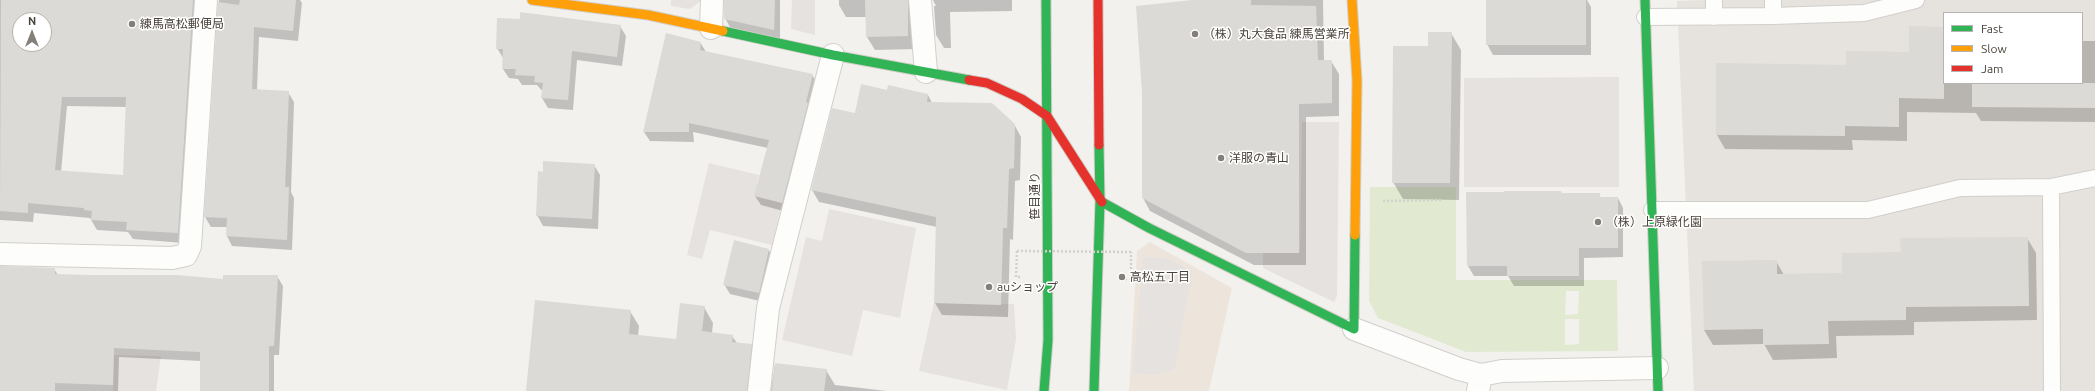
<!DOCTYPE html>
<html>
<head>
<meta charset="utf-8">
<style>
	body { margin:0 }
	#map { position:relative; width:2095px; height:391px; overflow:hidden; background:#f3f1ee; font-family:Ubuntu,sans-serif }
	canvas { display:block }
	.legend { position:absolute; left:1943px; top:12px; width:140px; height:72px; box-sizing:border-box; background:#fff; border:1px solid #b6b3b0; margin:0; padding:5px 7px; list-style:none; font-size:12px; color:#49423a }
	.legend li { display:flex; align-items:center; gap:8px; height:20px }
	.legend b { width:20px; border:1px solid #b6b3b0 }
	.north { position:absolute; left:12px; top:12px; width:40px; height:40px; box-sizing:border-box; background:#fff; border:1px solid #b6b3b0; border-radius:50%; rotate:0deg; font-size:11px; font-weight:700; line-height:16px; text-align:center; color:#49423a }
	.north::after { content:''; display:block; margin:auto; width:14px; height:18px; background:#847f79; clip-path:polygon(50% 0,100% 100%,50% 72%,0 100%) }
</style>
</head>
<body>
<div id="map">
<canvas width="2095" height="391"></canvas>
<ul class="legend">
<li><b style="height:5px;background:#30b455"></b>Fast</li>
<li><b style="height:5px;background:#ff9f0a"></b>Slow</li>
<li><b style="height:5px;background:#e5322d"></b>Jam</li>
</ul>
<div class="north">N</div>
</div>
<script>
const ctx = document.querySelector('canvas').getContext('2d');
ctx.lineJoin = 'round';
function paint(path, color) {
  ctx.fillStyle = color;
  ctx.fill(path, 'evenodd');
}
function stroke(path, color, width, dash) {
  ctx.strokeStyle = color;
  ctx.lineWidth = width;
  ctx.lineCap = dash ? 'butt' : 'round';
  ctx.setLineDash(dash || []);
  ctx.stroke(path);
}
function write(font, color, halo, rows, align = 'center') {
  ctx.font = font + ' Ubuntu,"Noto Sans JP",sans-serif';
  ctx.lineWidth = 3;
  ctx.setLineDash([]);
  ctx.textBaseline = 'middle';
  ctx.strokeStyle = halo;
  ctx.fillStyle = color;
  for (const [text, x, y, turn = 0] of rows) {
    ctx.save();
    ctx.translate(x, y);
    ctx.rotate((+turn || 0) * Math.PI / 180);
    ctx.textAlign = isNaN(turn) ? turn : align;
    if (halo) ctx.strokeText(text, 0, 0);
    ctx.fillText(text, 0, 0);
    ctx.restore();
  }
}
const residential = new Path2D(`
	M1705 0H2095V391H1694L1677 1ZM1944 13H2082V83H1944Z`);
const commercial = new Path2D(`
	M1150 242 1232 288 1209 391H1129L1137 251Z`);
const green = new Path2D(`
	M1370 187H1456V280H1617L1618 351 1466 352 1378 318 1369 301ZM1566 291H1579L1578 314 1565 315ZM1565 319H1579V344L1565 345Z`);
const parking = new Path2D(`
	M671 0H702L690 9 671 6Z
	M792 0H815V35L791 29Z
	M1619 77V187H1464V78Z
	M1302 122H1339L1337 296 1334 302 1263 268V253L1300 252Z
	M709 163 759 175 757 183 782 203 772 245 710 230 702 259 687 255Z
	M829 209 916 228 900 318 863 310 852 356 782 340 806 237 822 241Z
	M1143 257 1165 258 1192 271 1175 369 1155 375 1133 373Z
	M934 303 1014 304 1016 339 1007 390 919 371Z
	M114 355 161 356 156 391H113Z`);
const shadow = new Path2D(`
	M0 0H204L184 243 133 239 128 232 97 230 90 218 34 213 33 222 0 220ZM20 20H44V44H20ZM67 106 127 107 124 176 61 172Z
	M219 0H300L302 3 298 41 259 37 257 90 288 92 294 102 291 192 294 198 292 250 232 246 227 236V227H211L205 217Z
	M725 0H780V40L731 29 725 18Z
	M839 0H927L917 49 875 50 867 37V17H846L839 5Z
	M933 0H1012V11L950 12 951 48H944L936 35 934 6H936Z
	M1201 0H1323L1324 61H1331L1339 74V116L1306 117V265H1254L1150 211 1143 198Z
	M1487 0H1587L1591 7V55H1493L1487 44Z
	M620 26 626 36 622 66 577 60 573 110 548 108 542 98 543 92 537 85H522L518 79 509 78 503 69V58L497 48Z
	M1944 28V83H2082V41H2095V122L1981 121 1976 113 1907 112V141L1852 140 1853 150 1725 149 1717 135 1847 66 1910 53Z
	M1451 33 1461 50 1459 200 1403 199 1393 182 1429 47Z
	M700 42 706 52 812 75 818 84 787 212 761 205 755 196 768 148 693 132 694 142 650 141 644 132Z
	M888 91 928 95 932 103 1014 124 1021 137 1020 180 1015 181 1013 240 1010 239 1008 317 942 315 935 303 937 227 819 202 812 190 856 114Z
	M594 165 600 175 598 229 543 226 537 215 544 173Z
	M1561 192 1562 194H1599L1601 198H1618L1623 208V257L1584 258V286H1514L1508 276H1474L1468 266 1467 193Z
	M2027 238 2036 253 2037 320 1914 322V335L1836 336 1837 358 1773 360 1764 344 1713 345 1704 330 1776 261 1784 275 1843 274 1902 253Z
	M768 249 774 259 764 302 730 294 724 284Z
	M0 268 54 269 58 275 224 280 277 276 283 286 279 355H274V391H201V361L119 357 118 391H0Z
	M704 307 713 323 712 333 732 336 737 343 751 345 760 360 756 391H527L630 311 639 326 638 336 677 340Z
	M775 364 826 370 835 385 887 391H771Z`);
const building = new Path2D(`
	M1 0H193L178 233 126 230 127 222 91 220 92 211 84 210V208L28 203V213L0 211ZM20 20H44V44H20ZM62 97H126L123 175 55 170Z
	M240 0H296L293 31 254 27 252 89 289 91 285 187H289L287 240 226 236 227 218 204 217 218 2 239 5Z
	M724 0H775L774 30 724 19Z
	M865 0H908V36L866 37Z
	M1192 0H1251V5L1316 6 1318 60H1332V103L1299 104V253H1246L1142 198V93L1136 6Z
	M1486 0H1586V45H1486Z
	M520 12 621 25 617 57 572 51 568 100 541 98 543 83 534 82 535 76 515 75 516 69H502L503 49H496L497 18 520 19Z
	M1909 26 1944 27V99L1899 98V127L1845 126V136L1716 135V63L1846 65V51L1909 52Z
	M1428 32H1452L1450 183H1392L1393 46H1428Z
	M666 33 701 42 700 50 813 74 806 102 808 103 782 203 754 196 769 140 689 123V132H643Z
	M1972 83H2095V108L1972 107Z
	M861 84 887 90 888 85 928 94 927 102 992 103 1015 124 1014 168 1009 169 1007 228H1003L1001 305 934 303 936 217 811 190 832 108 855 113Z
	M543 161 595 164 592 219 536 216 538 171 543 172Z
	M1504 191H1561V193H1600V197H1618V248H1579V276H1507V266H1467L1466 192H1504Z
	M2028 237 2029 306 1906 307V320L1828 321 1829 344 1763 345V329L1704 330 1702 261 1777 260V274L1842 273V253L1901 252 1900 238Z
	M734 240 769 249 759 293 723 285Z
	M0 266 55 268V274L92 275H177L223 279V275H278L274 346H269V391H200V352L114 348 113 385 55 383V391H0Z
	M535 300 631 310 629 334 676 339 680 303 705 306 702 331 733 335 732 342 752 344 747 391H526Z
	M775 363 827 369 824 391H772Z`);
const path = new Path2D(`
	M1383 201 1442 200
	M1017 251 1016 277H1020
	M1125 279H1131V252`);
const lane = new Path2D(`
	M1714 0V17
	M1773 0V16
	M1645 17 1773 16 1864 13 1916 0
	M2051 187 2052 391
	M1652 210H1868L1960 188 2051 187 2095 178`);
const street = new Path2D(`
	M920 0 926 72
	M711 28 712 0
	M0 254 172 258 186 255 190 246 206 0
	M1354 329 1459 369 1481 375 1478 391
	M1481 375 1502 371 1657 368
	M759 391 768 308 833 55`);
const fast = new Path2D(`
	M1645 0 1658 391
	M723 31 833 55 969 80
	M1102 202 1149 228 1354 329 1355 235
	M1044 391 1048 340 1046 0
	M1094 391 1100 201 1099 145`);
const slow = new Path2D(`
	M532 0 648 15 723 31
	M1352 0 1357 80 1355 235`);
const jam = new Path2D(`
	M1098 0 1099 145
	M969 80 987 83 1022 99 1047 116 1102 202`);
const pathBridge = new Path2D(`
	M1017 251 1131 252`);
const markers = [
	[132,24,4,"#847f79"],
	[1195,34,4,"#847f79"],
	[1221,158,4,"#847f79"],
	[1598,222,4,"#847f79"],
	[1122,277,4,"#847f79"],
	[989,287,4,"#847f79"]
];
const poiNames = [
	["練馬高松郵便局",140,24],
	["（株）丸大食品 練馬営業所",1203,34],
	["洋服の青山",1229,158],
	["（株）上原緑化園",1606,222],
	["高松五丁目",1130,277],
	["auショップ",997,287]
];
const streetNames = [
	["笹目通り",1035,196,-90]
];
paint(residential, '#e6e2dd');
paint(commercial, '#ede5dc');
paint(green, '#e1ead1');
paint(parking, '#e5e2df');
paint(shadow, '#0003');
paint(building, '#dcdad6');
stroke(lane, '#d1cfcc', 18);
stroke(street, '#d1cfcc', 24);
stroke(fast, '#d1cdc6', 11);
stroke(slow, '#d1cdc6', 11);
stroke(jam, '#d1cdc6', 11);
stroke(path, '#d3d1cc', 2.5, [2, 2]);
stroke(lane, '#fdfdfc', 16);
stroke(street, '#fdfdfc', 22);
stroke(fast, '#30b455', 9);
stroke(slow, '#ff9f0a', 9);
stroke(jam, '#e5322d', 9);
stroke(pathBridge, '#d3d1cc', 2.5, [2, 2]);
for (const [x, y, r, color] of markers) {
  const dot = new Path2D();
  dot.arc(x, y, r, 0, 2 * Math.PI);
  ctx.fillStyle = color;
  ctx.fill(dot);
  stroke(dot, '#fff', 1.5);
}
write('12px', '#49423a', '#fff', poiNames, 'left');
write('12px', '#49423a', '#fff', streetNames);
</script>
</body>
</html>
